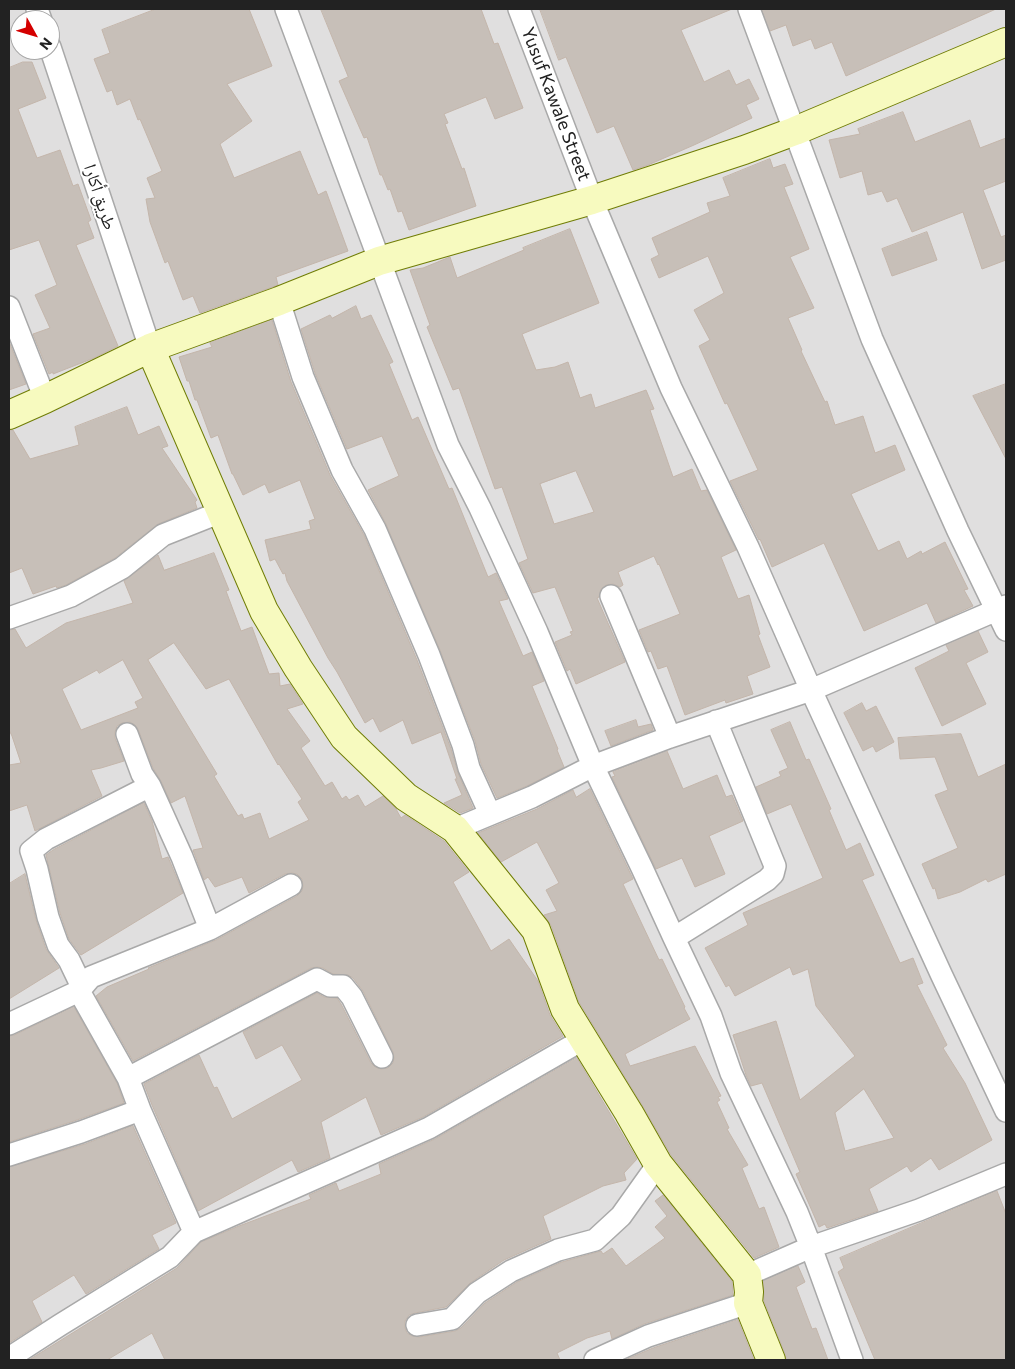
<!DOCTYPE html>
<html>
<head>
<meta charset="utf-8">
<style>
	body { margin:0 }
	#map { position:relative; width:1015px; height:1369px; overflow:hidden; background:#f2efe9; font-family:Commissioner,sans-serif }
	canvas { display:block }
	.frame { position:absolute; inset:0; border:10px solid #222; pointer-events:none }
	.north { position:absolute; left:10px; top:10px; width:50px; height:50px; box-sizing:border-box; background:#fff; border:1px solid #a7a7a7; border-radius:50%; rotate:129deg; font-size:14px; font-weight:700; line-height:20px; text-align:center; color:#222 }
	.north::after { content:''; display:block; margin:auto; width:18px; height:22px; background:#d40000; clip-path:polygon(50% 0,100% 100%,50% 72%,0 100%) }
</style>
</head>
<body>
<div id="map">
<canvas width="1015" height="1369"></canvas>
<div class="frame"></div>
<div class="north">N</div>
</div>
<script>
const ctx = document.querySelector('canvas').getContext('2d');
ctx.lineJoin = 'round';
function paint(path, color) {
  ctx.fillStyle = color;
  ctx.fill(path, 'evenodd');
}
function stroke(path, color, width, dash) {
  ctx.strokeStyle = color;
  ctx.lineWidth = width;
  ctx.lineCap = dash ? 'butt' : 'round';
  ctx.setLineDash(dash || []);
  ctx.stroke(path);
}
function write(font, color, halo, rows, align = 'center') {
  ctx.font = font + ' Commissioner,"Noto Naskh Arabic",sans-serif';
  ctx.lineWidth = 4;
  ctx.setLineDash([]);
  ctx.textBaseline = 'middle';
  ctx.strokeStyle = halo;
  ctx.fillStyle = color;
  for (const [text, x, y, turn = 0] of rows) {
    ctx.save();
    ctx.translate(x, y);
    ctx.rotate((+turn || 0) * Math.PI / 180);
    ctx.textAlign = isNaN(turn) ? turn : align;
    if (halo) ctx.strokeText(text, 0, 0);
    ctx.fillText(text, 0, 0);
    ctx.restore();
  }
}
const residential = new Path2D(`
	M9 9H1006V1360H9ZM20 20H50V50H20Z`);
const building = new Path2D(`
	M156 9H249L272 66 227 84 252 121 220 144 234 178 300 151 318 195 326 191 348 251 276 277 278 285 200 313 193 296 183 300 168 261 165 263 150 222 146 199 155 198 147 178 162 171 140 119 138 120 130 99 117 105 112 90 107 92 94 59 110 53 102 30Z
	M321 9H481L494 44 498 43 523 108 495 119 486 97 444 114 448 123 445 124 462 169 464 168 476 206 409 230 402 211 398 212 390 189 388 190 382 175H380L367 137 364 138 339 81 348 77Z
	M540 9H732L681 30 704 82 729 70 736 85 749 79 759 99 746 105 752 118 694 145 648 165 633 170 614 126 597 133 566 57 559 60Z
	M762 9H996L846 76 832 42 815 49 811 39 793 46 786 25 770 31Z
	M23 62H32L46 98 18 109 37 158 60 150 73 186 78 184 91 220 88 222 94 238 76 245 118 346 94 358 53 374V372L49 374 33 334 50 328 35 295 57 285 39 240 9 250V68Z
	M903 112 915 142 970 120 980 148 1006 138V181L983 190 1001 237 1006 235V260L982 269 963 212 912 232 897 198 887 202 882 191 868 195 862 171 840 178 829 140 860 134 858 129Z
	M770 159 773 168 785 164 793 184 784 187 809 249 790 257 814 308 788 318 802 350 801 351 825 402 827 401 835 425 863 416 875 453 895 445 905 470 851 494 878 551 899 541 907 559 921 551 922 554 945 542 968 589 964 590 973 606 936 623 927 603 864 631 824 543 772 567 760 539 759 540 730 481 758 470 727 403 725 404 699 346 710 340 694 310 724 293 708 256 659 278 651 259 659 255 652 238 710 212 707 203 730 196 723 178Z
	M570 229 599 303 522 334 536 370 555 367 568 362 580 398 591 394 595 408 646 390 654 409 650 410 673 477 692 469 701 491 707 490 736 550 721 557 738 599 749 595 760 634 758 635 770 667 747 676 753 694 726 703 725 700 685 715 667 666 658 669 651 651 648 652 639 630 680 614 659 564 658 565 654 556 618 572 623 585 620 587 613 584 606 585 601 589 599 597 597 598 625 662 576 684 570 669 567 671 555 642 572 635 570 632 573 631 555 587 533 593 519 563 528 559 502 487 495 489 459 388 453 390 427 327 430 325 410 270 423 268 450 257 457 278 524 250 523 248ZM576 471 594 512 554 524 540 484Z
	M927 232 937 260 892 276 882 249Z
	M356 306 361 319 371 315 393 362 389 364 412 420 418 417 449 489 452 488 488 577 496 573 508 599 499 601 523 656 532 652 544 681 532 686 558 749 557 750 564 767 527 786 497 798 481 764 475 741 440 650 386 524 368 490 399 476 382 436 347 449 315 373 301 329 330 315 332 318Z
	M272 320 291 382 330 475 364 535 417 660 451 749 458 773 473 808 460 813 444 803 462 795 455 779H457L441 732 412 744 403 720 380 732 373 718 365 723 337 672 328 658 287 581 285 573 283 574 275 559 270 561 265 540 311 529 309 521 315 519 300 480 269 493 265 484 243 495 233 474H232L218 435 211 438 197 400H195L189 381H187L179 357 212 347 210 343Z
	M9 344H10L26 384 9 390Z
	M1006 384V459L973 396Z
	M127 407 138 435 159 426 168 446 162 448 197 500 195 502 197 508 158 524 115 558 66 585 57 588 56 586 33 594 22 568 9 573V430H13L30 459 79 445 75 427Z
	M214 553 229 590 226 591 241 631 252 627 269 674 279 673 280 686 290 684 303 704 287 709 310 741 301 748 325 786 332 782 342 799 346 796 349 800 358 795 365 807 383 796 396 809 401 818 405 815 444 841 469 872 453 882 491 951 509 939 538 981 550 1015 563 1036 423 1117 381 1135 366 1097 321 1122 330 1158 298 1172 292 1160 198 1211 152 1105 144 1084 199 1055 214 1088 217 1087 232 1119 302 1080 282 1045 256 1059 243 1032 317 993 324 997 337 998 341 1004 371 1063 375 1067 381 1069 388 1068 393 1063 394 1058 393 1052 363 991 353 978 348 975 333 974 323 968 317 967 311 968 133 1061 96 996 107 987 149 969 148 968 216 940 297 896 302 891 303 886 302 879 297 874 292 873 285 874 249 893 242 877 215 887 208 877 204 880 193 850 203 848 185 796 171 803 161 781 153 768 138 729 135 725 130 722 122 723 117 726 115 732V738L124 761 101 768 91 770 102 796 35 831 27 805 9 811V765L21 763 12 736 9 730V630L15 629 26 648 66 623 133 603 124 581 158 555 164 570ZM174 643 206 689 229 679 278 765 279 764 302 799 298 802 309 820 269 839 260 813 244 819 242 814 238 816 214 776 217 774 148 660ZM123 660 143 698 135 702 138 708 81 730 62 689 97 670 99 673Z
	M978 631 988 652 966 663 986 704 942 726 915 668 949 651 946 645Z
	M862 703 866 711 876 706 894 742 876 752 873 746 863 751 844 713Z
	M636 720 638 727 651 724 653 730 611 746 605 731Z
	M790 722 806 760 809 759 831 809 829 810 846 850 860 843 874 875 862 880 900 963 913 958 923 983 917 985 947 1045 943 1048 965 1083 992 1140 939 1170 931 1158 911 1172 907 1166 869 1189 878 1211 827 1228 825 1224 819 1227 796 1174 800 1172 762 1083 751 1086 746 1075 733 1035 776 1021 800 1100 855 1056 816 1006 808 969 793 975 790 967 735 996 729 985 726 987 705 948 748 925 743 913 823 878 791 804 767 814 756 787 781 776 779 772 788 768 771 730ZM864 1089 894 1138 845 1151 835 1113Z
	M961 734 978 777 1006 764V874L988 882 986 879 960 892 938 899 935 888 933 889 922 864 958 848 935 795 948 790 935 757 900 759 898 738Z
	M667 751 683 789 717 775 726 797 732 795 743 821 709 836 725 874 695 887 682 858 656 869 612 777 615 776 613 772Z
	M590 789 633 879 623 884 659 960 662 959 685 1007 684 1008 690 1019 625 1054 630 1066 695 1046 721 1096 718 1097 720 1100 717 1102 729 1128 727 1129 748 1165 742 1168 759 1209 764 1207 779 1247 754 1258 671 1155 642 1105 579 1002 551 925 544 915 557 911 546 890 559 883 537 842 501 862 478 833 537 809 573 790 576 797Z
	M144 803 152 821 162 859 168 857 183 893 81 955 69 939 60 913 46 855 53 850Z
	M25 874 36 920 46 949 59 968 9 999V884Z
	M74 1007 117 1083 124 1103 77 1120 9 1142V1036L14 1035Z
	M577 1058 637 1159 624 1173 626 1180 603 1186 543 1216 551 1239 504 1260 470 1283 446 1307 415 1313 409 1315 405 1321V1328L407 1333 412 1336 419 1337 455 1331 461 1328 485 1303 517 1282 562 1262 601 1251 603 1254 612 1248 626 1266 665 1238 655 1227 667 1216 655 1201 663 1195 732 1281 733 1295 644 1324 612 1339 610 1331 587 1338 557 1353 560 1360H165L152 1333 107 1360H29L177 1268 201 1242 239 1226 311 1199 309 1195 336 1183 339 1191 381 1174 379 1164 435 1139Z
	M133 1126 176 1223 152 1235 159 1249 86 1294 74 1275 32 1301 42 1322 9 1343V1167L85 1144Z
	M997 1191 1006 1214V1360H875L838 1272 844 1268 840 1258Z
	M798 1266 805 1282 796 1287 812 1329 816 1328 828 1360H786L785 1354 764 1301 763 1281Z
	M738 1320 754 1360H625L653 1348Z`);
const street = new Path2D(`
	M37 9 41 20
	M286 9 448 445 480 508 537 632 593 766 642 868 674 938 711 1016 731 1073 797 1212 811 1247 852 1360
	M519 9 592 200 671 388 748 547 811 690 942 976 1006 1111
	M749 9 872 339 958 531 1006 630
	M50 47 150 348
	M279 301 303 377 342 470 375 529 429 655 463 745 469 768 490 814
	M9 307 45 399
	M611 596 670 737
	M9 618 71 596 122 568 163 535 221 512
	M127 734 142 774 150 786 182 857 210 929
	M455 829 532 797 593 766 670 737 811 690 1006 606
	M674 938 767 880 773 874 775 866 716 721
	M91 977 82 987 69 960 58 945 48 917 37 869 31 851 46 839 150 786
	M79 991 128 1078 140 1110 194 1232
	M9 1024 79 991 91 977 210 929 291 885
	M128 1078 317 979 330 986H343L352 997 382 1057
	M9 1155 81 1132 140 1110
	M747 1275 811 1247 919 1210 1006 1174
	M417 1325 452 1319 477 1293 511 1271 558 1250 595 1240 621 1216 658 1164
	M9 1358 60 1325 170 1257 194 1232 429 1128 584 1039
	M595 1360 648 1336 748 1303`);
const secondary = new Path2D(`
	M150 348 264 611 298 668 344 737 406 797 455 829 536 930 565 1009 629 1113 658 1164 747 1275 749 1292 748 1303 771 1360
	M9 415 45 399 150 348 279 301 379 261 592 200 744 150 795 131 1006 42`);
const streetNames = [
	["Yusuf Kawale Street",556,104,69],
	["طريق أكارا",100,197,72]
];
paint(residential, '#e0dfdf');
paint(building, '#c7bfb8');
stroke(building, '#c4b6ab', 1);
stroke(street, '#a9a9a9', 24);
stroke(secondary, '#707d05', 30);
stroke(street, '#fff', 21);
stroke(secondary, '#f7fabf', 28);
write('18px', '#222', '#fff', streetNames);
</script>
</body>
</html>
